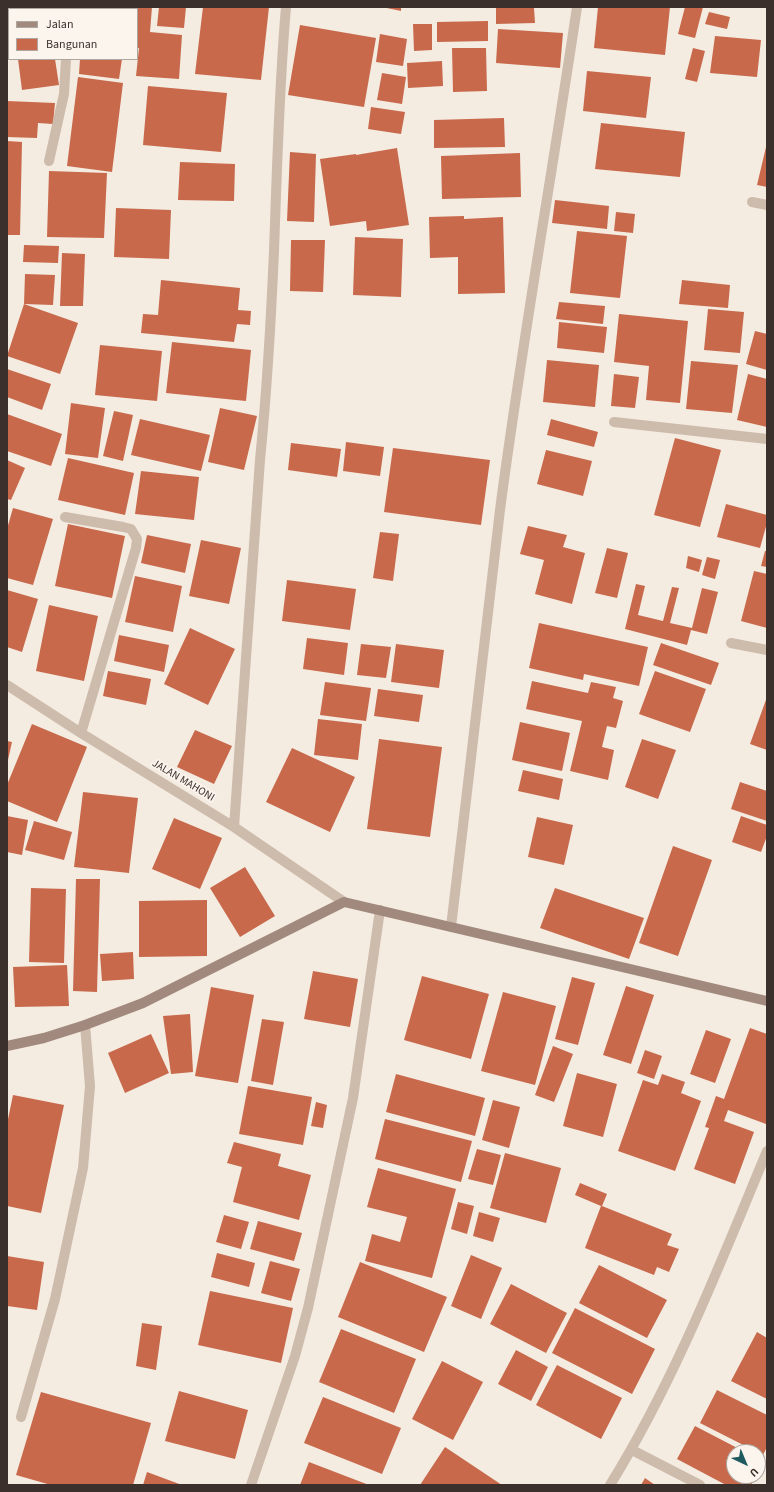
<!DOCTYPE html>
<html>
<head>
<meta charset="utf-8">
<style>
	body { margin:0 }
	#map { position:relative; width:774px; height:1492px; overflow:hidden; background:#f4ebe1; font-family:"Source Sans 3",sans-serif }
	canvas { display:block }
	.frame { position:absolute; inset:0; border:8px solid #3b302b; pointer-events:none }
	.legend { position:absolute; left:8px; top:8px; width:130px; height:52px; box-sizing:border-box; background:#fbf5ee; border:1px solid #aea6a0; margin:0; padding:5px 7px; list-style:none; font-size:12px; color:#3b302b }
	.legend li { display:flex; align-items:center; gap:8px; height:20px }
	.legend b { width:20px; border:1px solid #aea6a0 }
	.north { position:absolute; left:726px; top:1444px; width:40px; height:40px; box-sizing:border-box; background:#fbf5ee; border:1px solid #aea6a0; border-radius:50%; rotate:136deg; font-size:11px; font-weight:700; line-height:16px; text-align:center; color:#3b302b }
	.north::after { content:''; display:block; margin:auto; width:14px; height:18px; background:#1f5a5e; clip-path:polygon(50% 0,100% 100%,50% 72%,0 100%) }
</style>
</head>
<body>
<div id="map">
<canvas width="774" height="1492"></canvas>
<div class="frame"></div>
<ul class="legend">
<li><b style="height:5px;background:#a18a7d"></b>Jalan</li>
<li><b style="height:11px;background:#c8694b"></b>Bangunan</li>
</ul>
<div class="north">U</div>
</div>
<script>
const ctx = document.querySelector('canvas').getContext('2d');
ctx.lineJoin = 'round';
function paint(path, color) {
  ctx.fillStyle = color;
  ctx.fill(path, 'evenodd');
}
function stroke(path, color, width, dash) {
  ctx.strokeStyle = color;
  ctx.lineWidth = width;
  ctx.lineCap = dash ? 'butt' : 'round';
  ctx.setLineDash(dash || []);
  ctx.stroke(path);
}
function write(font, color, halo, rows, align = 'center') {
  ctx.font = font + ' "Source Sans 3",sans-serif';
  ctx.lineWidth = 3.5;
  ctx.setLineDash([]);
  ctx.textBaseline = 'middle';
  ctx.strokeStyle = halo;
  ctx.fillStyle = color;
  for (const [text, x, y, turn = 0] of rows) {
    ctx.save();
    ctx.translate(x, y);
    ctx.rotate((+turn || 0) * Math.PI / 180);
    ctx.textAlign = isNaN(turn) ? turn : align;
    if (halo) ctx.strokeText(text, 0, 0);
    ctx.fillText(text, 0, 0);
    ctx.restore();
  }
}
const building = new Path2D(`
	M7 7H47V9H9V15H7Z
	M85 7H125V9H85Z
	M132 7H152L150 32 182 35 179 79 136 76 139 48H137V9H132Z
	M159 7H186L184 28 157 26Z
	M203 7H269L261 80 195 74Z
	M382 7H401V11Z
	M496 7H528V8H534L535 23 496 24Z
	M598 7H670L665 55 594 48Z
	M685 7H703L695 38 678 34Z
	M709 12 730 17 727 29 705 24Z
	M488 21V41L437 42V22Z
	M413 24H432V50L414 51Z
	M300 25 376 38 364 107 288 95Z
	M498 29 563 33 560 68 496 63Z
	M380 34 407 39 403 66 376 62Z
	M715 36 761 40 757 77 710 73Z
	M452 48H486L487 91 453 92Z
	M693 48 705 51 697 82 685 79Z
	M18 59H55L59 85 22 90Z
	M80 59H122L119 79 79 74Z
	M442 61 443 86 408 88 407 63Z
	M587 71 651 77 646 118 583 111Z
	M382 73 406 77 402 104 377 100Z
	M78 77 123 83 112 172 67 166Z
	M148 86 227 93 221 152 143 145Z
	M7 101 55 103 53 124 38 123 37 138 7 137Z
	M371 107 405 112 401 134 368 129Z
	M504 118 505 147 434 148V120Z
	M601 123 685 132 680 177 595 169Z
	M7 141 22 142 20 235H7Z
	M766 147H767V187L757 185Z
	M397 148 409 225 367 231 366 221 330 226 320 159 356 154V155Z
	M290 152 316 154 314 222 287 221Z
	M520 153 521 197 442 199 441 156Z
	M180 162 235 164 234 201 178 200Z
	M49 171 107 173 104 238 47 237Z
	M555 200 609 206 607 229 552 223Z
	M116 208 171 210 169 259 114 257Z
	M616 212 635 214 633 233 614 231Z
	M464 216V219L503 217 505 293 458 294V257L430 258 429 217Z
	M577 231 627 236 620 298 570 293Z
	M355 237 403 239 401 297 353 295Z
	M291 240H325L323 292 290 291Z
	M24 245 59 246 58 263 23 262Z
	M62 253 85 254 83 306H60Z
	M25 274 55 275 53 305 24 304Z
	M161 280 240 288 238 310 251 311 250 325 237 324 234 342 141 333 143 314 158 315Z
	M682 280 730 285 728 308 679 304Z
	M559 302 605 306 603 324 556 319Z
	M24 304 78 323 60 374 7 356Z
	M708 309 744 312 740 353 704 350Z
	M619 314 688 321 680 403 646 400 649 366 614 362Z
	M559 322 607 327 604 353 557 348Z
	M755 331 767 334V370L746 364Z
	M172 342 251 350 246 401 166 393Z
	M100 345 162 351 157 401 95 395Z
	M547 360 599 365 595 407 543 402Z
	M691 361 738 365 732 413 686 409Z
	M7 369 51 384 42 410 7 397Z
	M614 374 639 377 635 408 611 406Z
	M748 374 767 379V427L737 420Z
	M71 403 105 408 98 458 65 454Z
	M220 408 257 416 244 470 208 462Z
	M114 411 133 415 123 461 103 456Z
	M7 414 62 434 51 466 7 451Z
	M140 419 210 435 201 471 131 455Z
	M551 419 598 432 594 447 547 435Z
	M675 438 721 450 700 527 654 515Z
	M346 442 384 447 380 476 343 471Z
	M291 443 341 449 337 477 288 470Z
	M393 448 490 460 481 525 384 512Z
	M546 450 592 461 583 496 537 484Z
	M68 458 134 473 125 515 58 500Z
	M7 460 25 468 11 500 7 499Z
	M141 471 199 477 194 520 135 514Z
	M726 504 767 515V523L760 548 717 537Z
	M13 508 53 519 33 585 7 578V529Z
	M68 524 125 536 112 598 55 586Z
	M528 526 567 535 563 547 585 553 572 604 535 594 544 560 520 554Z
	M380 532 399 534 393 581 373 578Z
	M147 535 191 544 185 573 141 563Z
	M201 540 241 548 229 604 189 596Z
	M607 548 628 553 617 598 595 593Z
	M765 551H767V567L761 566Z
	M688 556 702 560 699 572 686 568Z
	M707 557 720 560 715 579 702 575Z
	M754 571 767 574V628L741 621Z
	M135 576 182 586 173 632 125 622Z
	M287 580 356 589 350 630 282 621Z
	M636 584 645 586 638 615 663 621 672 587 679 588 670 623 692 628 702 588 718 592 707 634 691 630 687 645 625 629Z
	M7 590 38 599 22 652 7 647Z
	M49 605 98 616 84 681 36 671Z
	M539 623 648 647 639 686 584 674 583 680 529 668Z
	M190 628 235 649 208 705 164 684Z
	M119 635 169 645 164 672 114 661Z
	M307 638 348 643 344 675 303 669Z
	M661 643 719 663 711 685 653 665Z
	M361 644 391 647 386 678 357 675Z
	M396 644 444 650 439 688 391 682Z
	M108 671 151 679 146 705 103 696Z
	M655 671 706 689 690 732 639 714Z
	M532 681 588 693 591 682 616 687 613 698 623 701 616 728 607 726 602 747 614 750 608 780 570 771 582 721 526 709Z
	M325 682 371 688 366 721 320 715Z
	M378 689 423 695 419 722 374 716Z
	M767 697V750L750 744Z
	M318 719 362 724 358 760 314 755Z
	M520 722 570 733 562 771 512 760Z
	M32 724 87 747 57 822 7 801V785Z
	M195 730 232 746 214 784 177 767Z
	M379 739 442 747 430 837 367 829Z
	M642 739 676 750 658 799 625 787Z
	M7 741 12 742 8 760H7Z
	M292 748 355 777 330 832 266 802Z
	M523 770 563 779 559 800 518 791Z
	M740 782 767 791V821L731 809Z
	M83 792 138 798 129 873 74 867Z
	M7 816 28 820 22 855 7 852Z
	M741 816 767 825V836L761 852 732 842Z
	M537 817 573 825 564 865 528 857Z
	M174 818 222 838 200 889 152 869Z
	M34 821 72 832 64 860 25 850Z
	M673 846 712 860 678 956 639 943Z
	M245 867 275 916 240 937 210 888Z
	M76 879H100L97 992 73 991Z
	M31 888 66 889 64 963 29 962Z
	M555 888 644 918 629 959 540 928Z
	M207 900V956L139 957V901Z
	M133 952 134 979 102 981 100 954Z
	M67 965 69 1006 15 1007 13 967Z
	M313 971 358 979 350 1027 304 1019Z
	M422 976 489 994 471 1059 404 1040Z
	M572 977 595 983 578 1045 555 1039Z
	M626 986 654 995 631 1064 603 1055Z
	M211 987 254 995 238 1083 195 1076Z
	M503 992 556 1006 535 1085 481 1071Z
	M190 1014 193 1072 171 1074 163 1016Z
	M262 1019 284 1022 273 1085 251 1081Z
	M750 1028 767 1034V1122L766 1124 728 1110 724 1121 754 1132 735 1184 694 1169 709 1128 705 1127 716 1096 724 1099Z
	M706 1030 731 1039 715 1083 690 1074Z
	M151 1034 169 1073 125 1093 108 1053Z
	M553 1046 573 1054 554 1102 535 1095Z
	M645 1050 662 1056 654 1079 637 1073Z
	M577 1073 617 1084 603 1137 563 1126Z
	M396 1074 485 1098 475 1136 386 1112Z
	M662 1074 685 1082 681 1093 701 1101 675 1171 618 1151 643 1080 658 1085Z
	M248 1086 312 1097 303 1145 239 1134Z
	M13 1095 64 1105 41 1213 7 1206V1124Z
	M493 1100 520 1107 509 1148 482 1140Z
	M316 1102 327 1105 323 1128 311 1126Z
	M385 1119 472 1141 461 1182 375 1159Z
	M234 1142 281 1154 278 1166 311 1175 299 1220 233 1202 242 1167 227 1163Z
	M477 1149 501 1155 493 1185 468 1179Z
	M505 1153 561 1168 546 1223 490 1208Z
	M378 1168 456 1189 432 1278 365 1261 372 1234 400 1242 407 1217 367 1207Z
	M580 1183 607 1194 602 1206 672 1234 667 1245 679 1249 669 1272 657 1267 654 1275 585 1248 601 1206 575 1195Z
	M458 1202 474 1206 467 1234 451 1229Z
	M479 1212 500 1218 493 1242 473 1236Z
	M224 1215 249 1222 241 1249 216 1242Z
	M258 1221 302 1233 294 1261 250 1249Z
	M217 1253 255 1263 249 1287 211 1277Z
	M471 1255 502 1268 481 1319 451 1306Z
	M7 1256 44 1262 37 1310 7 1306Z
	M270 1261 300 1269 291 1301 261 1293Z
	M360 1262 447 1297 424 1352 338 1317Z
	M599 1265 667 1300 647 1338 579 1303Z
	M511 1284 567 1313 546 1353 490 1324Z
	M210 1291 293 1308 281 1363 198 1345Z
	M575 1308 655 1349 632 1394 552 1353Z
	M142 1323 162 1326 156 1370 136 1366Z
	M341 1329 416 1359 394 1413 319 1382Z
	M757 1332 767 1338V1399L731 1381Z
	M516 1350 548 1367 531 1401 498 1384Z
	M442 1361 483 1382 453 1440 412 1419Z
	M557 1365 622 1398 601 1439 536 1405Z
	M717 1390 767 1415V1447L763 1455 700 1423Z
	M179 1391 248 1410 235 1459 165 1441Z
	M41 1392 151 1423 133 1485H51L16 1475Z
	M323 1397 401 1428 382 1474 304 1443Z
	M695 1426 745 1452H734V1476H756L751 1485H726L677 1459Z
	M445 1447 502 1485H420Z
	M758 1459 764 1462 758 1473Z
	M309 1462 369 1485H300Z
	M147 1472 182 1485H143Z
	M645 1478 655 1485H641Z`);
const street = new Path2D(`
	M58 7V9
	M49 161 64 94 66 59
	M752 202 767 205
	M614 422 767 439
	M65 517 123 527 131 529 137 539 136 548 81 733
	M731 643 767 650
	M7 685 81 733 234 827 344 902
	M234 827 260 460C267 390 271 321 274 251 277 170 279 88 286 7
	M451 927C468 788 483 648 500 510 522 342 552 175 577 7
	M21 1417 55 1299 83 1168 90 1086 85 1025
	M632 1450 700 1485
	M251 1485 295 1356 308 1308 353 1098 380 910
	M610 1485C675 1380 720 1264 767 1151`);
const secondary = new Path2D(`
	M7 1046 44 1038 85 1025 143 1003 344 902 767 1001`);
const streetNames = [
	["JALAN MAHONI",183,781,31]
];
paint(building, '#c8694b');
stroke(street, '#cdbbac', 10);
stroke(secondary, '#a18a7d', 10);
write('11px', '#3b302b', '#fbf5ee', streetNames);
</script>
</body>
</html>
